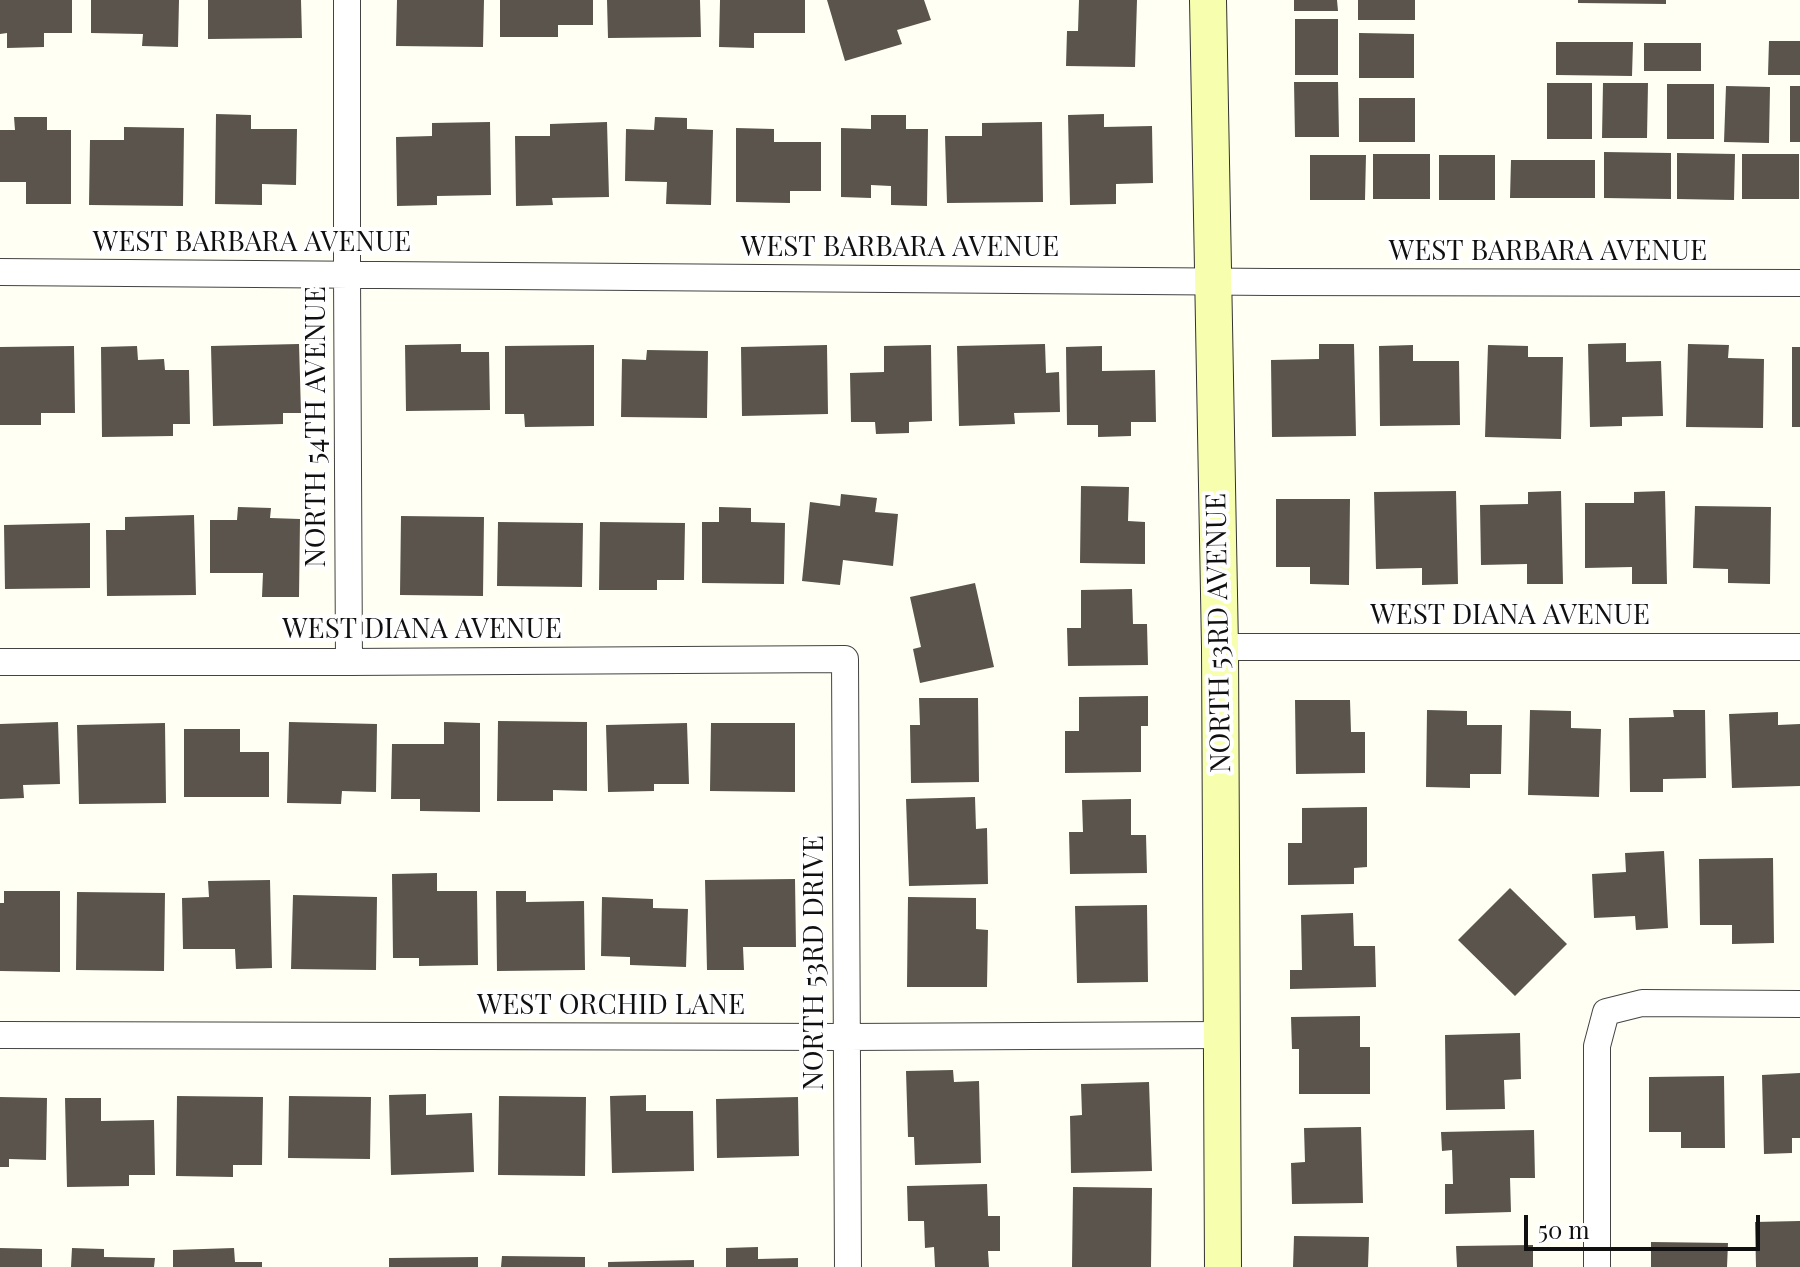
<!DOCTYPE html>
<html>
<head>
<meta charset="utf-8">
<style>
	body { margin:0 }
	#map { position:relative; width:1800px; height:1267px; overflow:hidden; background:#fffff4; font-family:"Playfair Display",serif }
	canvas { display:block }
	.scale { position:absolute; left:1524px; top:1215px; width:236px; height:36px; box-sizing:border-box; border:4px solid #101010; border-top:0; padding-left:10px; font-size:24px; line-height:28px; white-space:nowrap; color:#101010; -webkit-text-stroke:6px #fff; paint-order:stroke }
</style>
</head>
<body>
<div id="map">
<canvas width="1800" height="1267"></canvas>
<div class="scale">50 m</div>
</div>
<script>
const ctx = document.querySelector('canvas').getContext('2d');
ctx.lineJoin = 'round';
function paint(path, color) {
  ctx.fillStyle = color;
  ctx.fill(path, 'evenodd');
}
function stroke(path, color, width, dash) {
  ctx.strokeStyle = color;
  ctx.lineWidth = width;
  ctx.lineCap = dash ? 'butt' : 'round';
  ctx.setLineDash(dash || []);
  ctx.stroke(path);
}
function write(font, color, halo, rows, align = 'center') {
  ctx.font = font + ' "Playfair Display",serif';
  ctx.lineWidth = 8;
  ctx.setLineDash([]);
  ctx.textBaseline = 'middle';
  ctx.strokeStyle = halo;
  ctx.fillStyle = color;
  for (const [text, x, y, turn = 0] of rows) {
    ctx.save();
    ctx.translate(x, y);
    ctx.rotate((+turn || 0) * Math.PI / 180);
    ctx.textAlign = isNaN(turn) ? turn : align;
    if (halo) ctx.strokeText(text, 0, 0);
    ctx.fillText(text, 0, 0);
    ctx.restore();
  }
}
const building = new Path2D(`
	M0 0H72V33H44V47L7 48V33L0 34Z
	M91 0H179L178 47 142 46 143 34 91 33Z
	M208 0H301L302 38 208 39Z
	M397 0H484L483 47 396 46Z
	M500 0H593V25H558V37H500Z
	M607 0H700L701 37 608 38Z
	M720 0H805V33H754V48L719 47Z
	M827 0H924L931 20 897 30 902 44 845 61Z
	M1079 0H1137L1135 67 1066 66 1067 31H1078Z
	M1294 0H1337L1338 11H1294Z
	M1358 0H1415V20H1358Z
	M1578 0H1666V4L1578 3Z
	M1295 19H1338V75H1295Z
	M1359 33 1414 34V78H1359Z
	M1769 41H1800V75H1768Z
	M1556 42H1633L1632 76 1556 75Z
	M1644 43H1701V71H1644Z
	M1294 82H1338L1339 137H1295Z
	M1547 83H1592V139H1547Z
	M1603 83H1648L1647 138H1602Z
	M1667 84H1714V139H1667Z
	M1726 86 1770 87 1769 143 1724 142Z
	M1790 86H1800V142H1790Z
	M1359 98H1415V142H1359Z
	M216 114 251 115V129H297L296 185 262 184V205L215 204Z
	M1104 114V127L1152 126 1153 183 1116 184V204L1070 205 1068 115Z
	M871 115H906V129H928L927 206 891 205V186L871 185V198L841 197V128L871 129Z
	M14 117H47V130H71V204H26V182H0V130H15Z
	M655 117 687 118V129L713 130 711 205 666 204 667 182 625 181 626 129 654 130Z
	M490 122 491 195 437 196V205L397 206 396 137 432 136V123Z
	M607 122 609 197 552 198 553 205 516 206 515 136H550V124Z
	M1042 122 1043 202 947 203 945 136H982V123Z
	M124 127 184 128 183 206 89 205 90 140H124Z
	M736 128 774 129V142H821V191H790V203L736 202Z
	M1604 152 1671 153V199L1604 198Z
	M1677 153 1735 154 1734 200 1677 199Z
	M1373 154H1430V199H1373Z
	M1742 154H1799V199H1742Z
	M1310 155H1366L1365 200H1310Z
	M1439 155H1495V200H1439Z
	M1511 160H1595V198H1510Z
	M1626 343V362L1661 361 1663 416 1622 417V426L1590 427 1588 344Z
	M299 344 301 413H283V424L213 426 211 346Z
	M461 344V352H489L490 410 406 411 405 345Z
	M1045 344 1046 373 1059 372 1060 412 1014 413 1015 424 959 426 957 346Z
	M1319 344H1354L1356 436 1272 437 1271 360 1319 359Z
	M1688 344 1729 345 1728 358 1764 359 1763 428 1686 427Z
	M594 345V426L525 427 524 414H505V346Z
	M827 345 828 414 742 416 741 347Z
	M931 345 932 421 909 422V433L876 434 875 422H851L850 373 884 372V346Z
	M1413 345V361H1459L1460 425 1380 426 1379 346Z
	M1488 345 1528 346V357H1563L1561 439 1485 437Z
	M74 346 75 413H41V425H0V347Z
	M137 346 138 360 164 359 165 370H189L190 424H173V436L102 437 101 347Z
	M1102 346V371L1155 370 1156 422H1131V436L1098 437V425H1067L1066 347Z
	M1792 347H1800V427H1792Z
	M647 350 708 351 707 418 621 417 622 359 646 360Z
	M1081 486 1129 487 1128 521 1145 522V564L1080 563Z
	M1456 491 1458 584 1422 585V568L1376 569 1374 492Z
	M1561 491 1563 584H1527V564L1481 565 1480 505 1528 504V492Z
	M1665 491 1667 584H1632V567L1585 568V503H1634V492Z
	M841 494 877 498 875 512 898 514 893 566 843 560 840 585 802 581 810 502 840 506Z
	M1276 499H1350L1349 585 1310 584V567H1276Z
	M1695 506 1771 507 1770 584 1728 583V569L1693 568Z
	M238 507 271 508 270 518 300 519 299 597H262L263 573H210V520H237Z
	M719 507 751 508V522L785 523 784 584 702 583V522H719Z
	M194 515 196 595 107 596 106 530H125V517Z
	M401 516 484 517 483 596 400 595Z
	M498 522 583 523 582 587 497 586Z
	M600 522 685 523 684 580H657V590H599Z
	M90 523V588L5 589 4 525Z
	M975 583 994 667 920 683 913 649 921 647 910 597Z
	M1132 589 1133 624H1147L1148 665 1068 666 1067 628H1081V590Z
	M1148 696V726H1141V772L1065 773V731H1079V697Z
	M919 698H978L979 782 911 783 910 725H920Z
	M1295 700H1350L1351 732H1365V773L1296 774Z
	M1427 710 1467 711V725H1502L1501 774H1470V788L1426 787Z
	M1530 710 1571 711V728L1601 729 1599 797 1528 795Z
	M1673 710H1705L1706 778 1663 779V792H1630L1629 718 1674 717Z
	M1778 712V725L1800 724V786L1732 788 1729 714Z
	M498 721 587 722V791L553 790V801H497Z
	M58 722 60 784 23 785 24 798 0 799V724Z
	M289 722 377 724 376 792 342 791 341 804 287 803Z
	M444 722 480 723V812L420 811V799H391L392 744H444Z
	M165 723 166 803 79 804 77 725Z
	M687 723 689 784H654V791L608 792 606 725Z
	M711 723H795V792L710 791Z
	M184 729H240V752H269V797H184Z
	M975 797 976 829 987 828 988 884 909 886 906 799Z
	M1131 799V835H1146L1147 873 1070 874 1069 832H1083L1082 800Z
	M1367 807V867L1354 868V884L1288 885V843H1302V808Z
	M1664 851 1668 928 1636 930 1635 916 1594 918 1592 874 1626 872 1625 853Z
	M1773 858 1774 943 1732 944V925H1700L1699 859Z
	M437 873V891H477L478 965 419 966V958H393L392 874Z
	M795 879 796 947H743L744 970H707L705 880Z
	M270 880 272 968 236 969 235 949H183L182 898 209 897 208 881Z
	M1510 888 1567 944 1515 996 1458 940Z
	M4 891H60V972L0 971V903H4Z
	M496 891H526V902L584 901 585 970 497 971Z
	M77 892 165 893 164 971 76 970Z
	M293 895 377 897 376 970 291 969Z
	M602 897 653 899V908L688 909 686 967 630 965V957L601 956Z
	M908 897 976 898V929L988 930 987 987H907Z
	M1147 905 1148 982 1077 983 1075 906Z
	M1353 913 1354 946H1375L1376 987 1290 989V970H1302L1301 915Z
	M1360 1016V1047H1370V1094H1299V1049H1292L1291 1017Z
	M1520 1033 1521 1079 1504 1080 1505 1109 1446 1110 1445 1035Z
	M953 1070 954 1082 979 1081 981 1163 915 1165 914 1137H908L906 1071Z
	M1800 1073V1138H1792V1153L1764 1154 1762 1075Z
	M1724 1076 1725 1148H1681V1132H1649V1077Z
	M1149 1082 1152 1171 1071 1173 1070 1116 1082 1115 1081 1084Z
	M426 1094V1115L472 1113 474 1172 391 1175 389 1095Z
	M646 1095V1111H693L694 1171 612 1173 610 1096Z
	M177 1096 263 1097 262 1165H233V1177L176 1176Z
	M289 1096 371 1097 370 1159 288 1158Z
	M499 1096 586 1097 585 1176 498 1175Z
	M0 1097 47 1098 46 1160 9 1159V1167H0Z
	M798 1097 799 1156 717 1158 716 1099Z
	M65 1098H101V1121L154 1120 155 1175H129V1186L67 1187Z
	M1361 1127 1363 1203 1292 1204 1291 1163 1305 1162 1304 1128Z
	M1534 1130 1535 1178H1510L1511 1212 1445 1214V1184H1453L1452 1150 1442 1151 1441 1132Z
	M987 1184 988 1216H1000V1251H988L989 1267H935L934 1247 925 1248 924 1221H908L907 1186Z
	M1073 1187 1152 1188 1151 1267H1072Z
	M1800 1221V1267H1756L1755 1222Z
	M1294 1236 1369 1237 1368 1267H1293Z
	M1651 1242 1728 1243 1727 1267H1651Z
	M1533 1245V1267H1457L1456 1246Z
	M758 1247V1259L798 1258V1267H726V1248Z
	M0 1248 42 1249V1267H0Z
	M72 1248 104 1249V1257L155 1258 154 1267H71Z
	M234 1248 235 1262H262V1267H173V1250Z
	M502 1256 585 1257V1267H501Z
	M478 1257V1267H389V1258Z
	M694 1260V1267H608V1262Z`);
const street = new Path2D(`
	M347 0V274L349 662
	M0 272 1271 282 1800 283
	M1220 647H1800
	M0 662H349L845 659 848 1267
	M0 1035 847 1037 1222 1035
	M1597 1267V1046L1606 1012 1642 1003 1800 1004`);
const secondary = new Path2D(`
	M1208 0 1220 647 1223 1267`);
const streetNames = [
	["WEST BARBARA AVENUE",252,242],
	["WEST BARBARA AVENUE",900,247],
	["WEST BARBARA AVENUE",1548,251],
	["NORTH 54TH AVENUE",316,427,-90],
	["WEST DIANA AVENUE",1510,615],
	["WEST DIANA AVENUE",422,629],
	["NORTH 53RD AVENUE",1219,633,-91],
	["NORTH 53RD DRIVE",814,963,-90],
	["WEST ORCHID LANE",611,1005]
];
paint(building, '#5a544c');
stroke(street, '#434343', 28);
stroke(secondary, '#323232', 38);
stroke(street, '#fff', 26);
stroke(secondary, '#f7ffaf', 36);
write('28px', '#101010', '#fff', streetNames);
</script>
</body>
</html>
